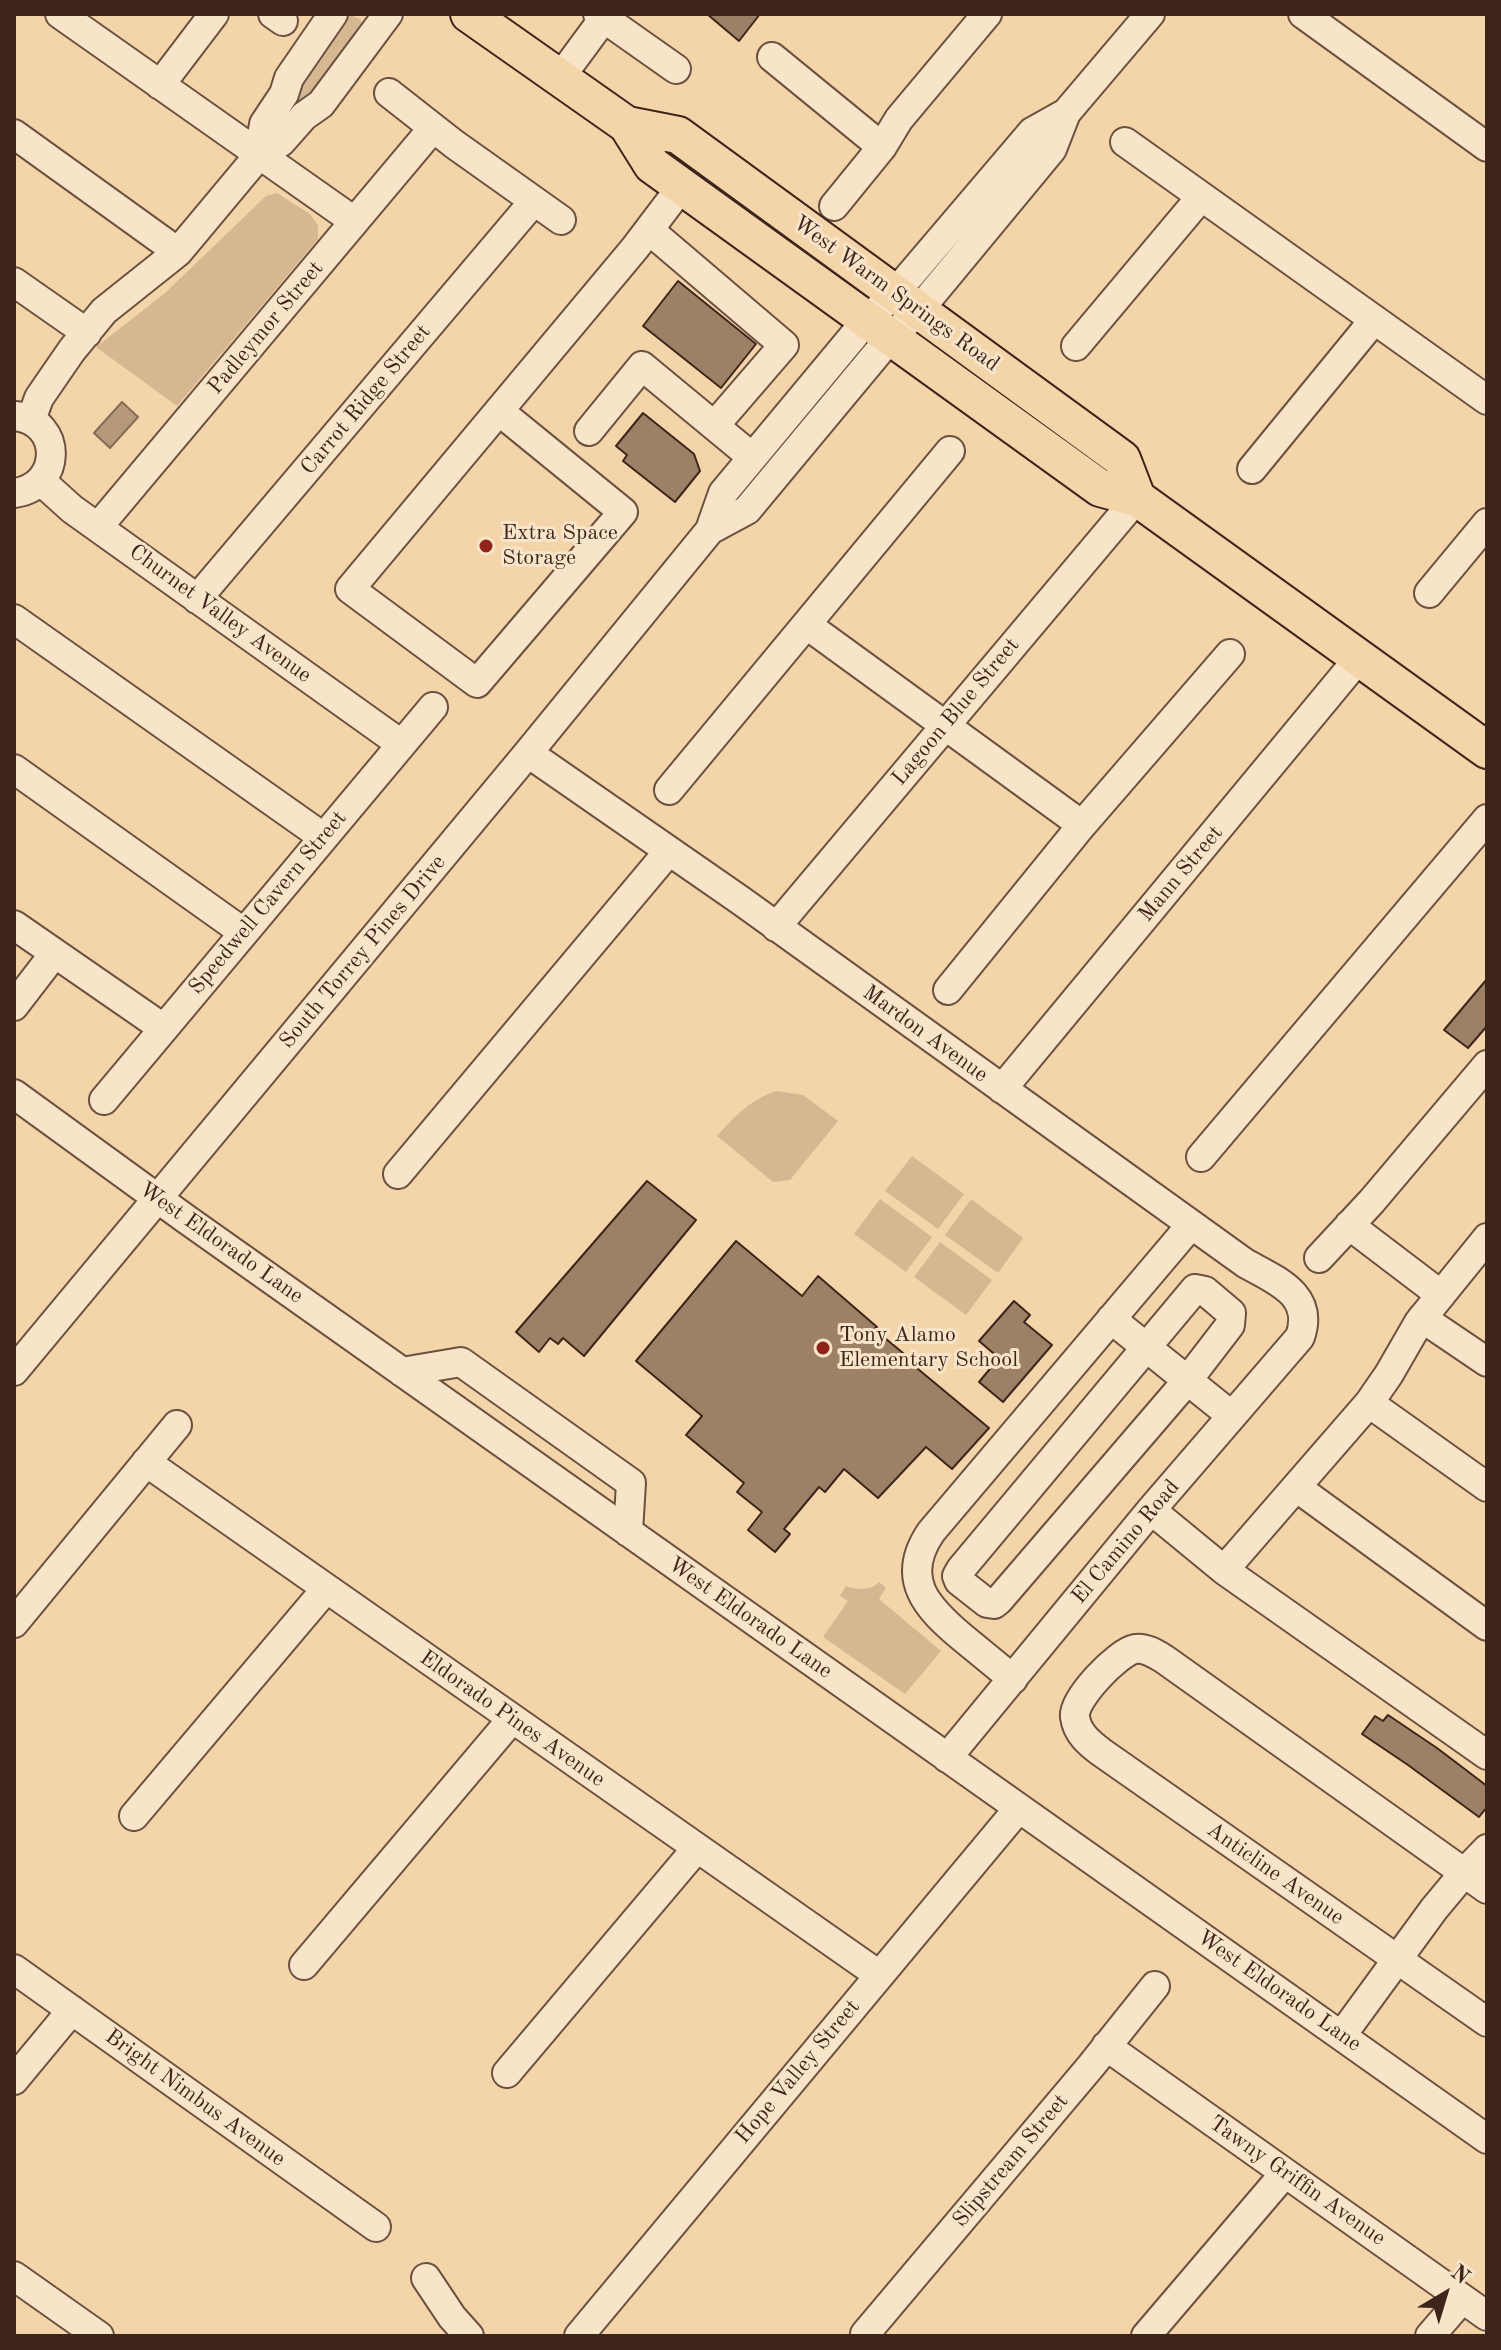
<!DOCTYPE html>
<html>
<head>
<meta charset="utf-8">
<style>
	body { margin:0 }
	#map { position:relative; width:1501px; height:2350px; overflow:hidden; background:#f4d5aa; font-family:"Old Standard TT",serif }
	canvas { display:block }
	.frame { position:absolute; inset:0; border:16px solid #3d251c; pointer-events:none }
	.north { position:absolute; left:1405px; top:2254px; width:80px; height:80px; -webkit-text-stroke:6px #f8e4c8; paint-order:stroke; rotate:38deg; font-size:22px; font-weight:700; line-height:32px; text-align:center; color:#3d251c }
	.north::after { content:''; display:block; margin:auto; width:28px; height:36px; background:#3d251c; clip-path:polygon(50% 0,100% 100%,50% 72%,0 100%) }
</style>
</head>
<body>
<div id="map">
<canvas width="1501" height="2350"></canvas>
<div class="frame"></div>
<div class="north">N</div>
</div>
<script>
const ctx = document.querySelector('canvas').getContext('2d');
ctx.lineJoin = 'round';
function paint(path, color) {
  ctx.fillStyle = color;
  ctx.fill(path, 'evenodd');
}
function stroke(path, color, width, dash) {
  ctx.strokeStyle = color;
  ctx.lineWidth = width;
  ctx.lineCap = dash ? 'butt' : 'round';
  ctx.setLineDash(dash || []);
  ctx.stroke(path);
}
function write(font, color, halo, rows, align = 'center') {
  ctx.font = font + ' "Old Standard TT",serif';
  ctx.lineWidth = 6;
  ctx.setLineDash([]);
  ctx.textBaseline = 'middle';
  ctx.strokeStyle = halo;
  ctx.fillStyle = color;
  for (const [text, x, y, turn = 0] of rows) {
    ctx.save();
    ctx.translate(x, y);
    ctx.rotate((+turn || 0) * Math.PI / 180);
    ctx.textAlign = isNaN(turn) ? turn : align;
    if (halo) ctx.strokeText(text, 0, 0);
    ctx.fillText(text, 0, 0);
    ctx.restore();
  }
}
const green = new Path2D(`
	M348 14 360 19 363 25 319 94 275 129 296 88 342 18Z
	M277 193 310 214 318 225V239L177 406 96 347 164 294 266 196Z
	M776 1091 803 1095 838 1121 790 1180 773 1182 717 1136C735 1116 750 1100 776 1091Z
	M912 1156 964 1194 938 1229 885 1191Z
	M880 1199 932 1237 906 1272 854 1234Z
	M971 1199 1023 1238 998 1273 945 1235Z
	M940 1242 992 1280 966 1315 914 1277Z
	M879 1582 886 1588 879 1599 941 1651 905 1694 823 1637 848 1601 840 1596 846 1586C858 1590 870 1591 879 1582Z`);
const water = new Path2D(`
	M122 402 138 417 110 448 94 433Z`);
const building = new Path2D(`
	M707 14H760L739 41Z
	M678 281 756 344 721 388 643 326Z
	M643 413 694 454 700 471 675 502 623 461 627 455 616 446Z
	M1487 979V1026L1468 1048 1444 1030Z
	M647 1181 696 1220 584 1356 563 1338 558 1344 550 1338 539 1352 516 1332Z
	M736 1241 802 1296 818 1276 877 1327 874 1329 920 1367 918 1369 989 1428 952 1469 926 1447 878 1498 844 1469 825 1492 819 1487 784 1529 790 1534 775 1552 748 1530 762 1512 737 1492 744 1483 686 1435 702 1416 636 1361Z
	M1014 1301 1030 1315 1024 1322 1052 1345 1003 1402 979 1382 999 1358 979 1341Z
	M1388 1715 1437 1748 1487 1786V1807L1479 1817 1408 1765 1362 1734 1375 1716 1383 1721Z`);
const minor = new Path2D(`
	M60 14 354 221
	M273 14 283 21
	M598 14 676 69
	M1303 14 1487 147
	M772 57 882 147
	M559 79 607 14
	M160 85 214 14
	M389 93 454 144 561 220
	M14 134 178 252
	M1125 142 1487 400
	M259 155 264 124 284 94 289 78 333 14
	M834 206 882 147 899 119 987 14
	M649 230 784 345 715 425
	M14 282 87 333
	M1076 346 1201 197
	M499 411 623 512 477 683 350 589 635 248 682 186
	M31 420 39 398 52 379 72 350 104 311 178 252 259 155 281 142 304 116 321 104 388 14
	M589 431 642 366 752 457
	M1252 469 1374 320
	M41 481 72 509 401 744
	M14 493C63 487 63 421 15 416
	M98 527 433 128
	M710 530 747 510 890 338 918 311 1052 149 1066 113 1150 14
	M1429 593 1487 523
	M197 599 534 201
	M14 619 323 837
	M807 625 1082 825
	M528 753 740 900 1245 1263C1275 1280 1315 1294 1300 1337L1151 1510 947 1758
	M14 769 243 932
	M669 790 950 451
	M14 925 163 1028
	M776 927 1137 498
	M948 990 1082 825 1230 654
	M14 1006 54 954
	M1002 1089 1359 658
	M14 1094 186 1219 1487 2139
	M104 1100 433 707
	M1201 1157 1487 819
	M398 1174 669 851
	M1349 1225 1441 1295
	M1319 1258 1372 1201 1487 1065
	M1195 1289 1205 1291 1231 1313 1230 1325 1187 1381 999 1600 994 1604 987 1603 959 1581 957 1576 961 1569Z
	M1422 1318 1487 1362
	M1111 1319 1232 1416
	M14 1371 528 753 710 530 723 493 866 321 895 293 1032 132 1066 113
	M402 1372 461 1362 631 1483 628 1532
	M1369 1403 1487 1487
	M146 1462 879 1975
	M1296 1487 1487 1626
	M1151 1510 1224 1570 1487 1755
	M1224 1570 1369 1403 1389 1374 1419 1322 1487 1238
	M14 1623 177 1425
	M1013 1679C996 1665 980 1652 963 1638 927 1608 899 1579 931 1532L1191 1225
	M134 1816 326 1589
	M1487 1889 1164 1659C1156 1654 1145 1647 1135 1649 1118 1652 1072 1700 1075 1717 1077 1733 1089 1743 1101 1752L1487 2022
	M304 1965 512 1719
	M14 1969 376 2227
	M1342 2035 1434 1909 1464 1873 1487 1849
	M1106 2046 1487 2316
	M507 2073 697 1848
	M14 2080 72 2010
	M14 2276 99 2336
	M426 2278 452 2317 469 2336
	M865 2334 1091 2066 1155 1986
	M579 2336 1019 1808
	M1146 2336 1285 2173
	M1430 2336 1462 2299`);
const major = new Path2D(`
	M469 14 627 125 652 165 1100 488 1137 498 1487 750
	M627 125 678 135 1122 459 1137 498`);
const markers = [
	[486,546,8,"#8f2418"],
	[823,1348,8,"#8f2418"]
];
const streetNames = [
	["West Warm Springs Road",896,294,36],
	["Padleymor Street",266,328,-50],
	["Carrot Ridge Street",366,400,-50],
	["Churnet Valley Avenue",220,614,36],
	["Lagoon Blue Street",956,712,-50],
	["Mann Street",1181,874,-50],
	["Speedwell Cavern Street",268,903,-50],
	["South Torrey Pines Drive",363,952,-50],
	["Mardon Avenue",925,1034,36],
	["West Eldorado Lane",221,1243,35],
	["El Camino Road",1126,1542,-50],
	["West Eldorado Lane",750,1618,35],
	["Eldorado Pines Avenue",512,1719,35],
	["Anticline Avenue",1275,1874,35],
	["West Eldorado Lane",1279,1991,35],
	["Hope Valley Street",798,2072,-50],
	["Bright Nimbus Avenue",195,2098,36],
	["Slipstream Street",1011,2161,-50],
	["Tawny Griffin Avenue",1297,2181,35]
];
const poiNames = [
	["Extra Space",502,533],
	["Storage",502,558],
	["Tony Alamo",839,1335],
	["Elementary School",839,1360]
];
paint(green, '#d5b792');
paint(water, '#b6997a');
stroke(water, '#866b54', 2);
paint(building, '#9c8166');
stroke(building, '#3d251c', 2);
stroke(minor, '#6b5140', 32);
stroke(major, '#3d251c', 40);
stroke(minor, '#f8e4c8', 28);
stroke(major, '#f4d5aa', 36);
for (const [x, y, r, color] of markers) {
  const dot = new Path2D();
  dot.arc(x, y, r, 0, 2 * Math.PI);
  ctx.fillStyle = color;
  ctx.fill(dot);
  stroke(dot, '#f8e4c8', 3);
}
write('22px', '#3d251c', '#f8e4c8', streetNames);
write('22px', '#3d251c', '#f8e4c8', poiNames, 'left');
</script>
</body>
</html>
